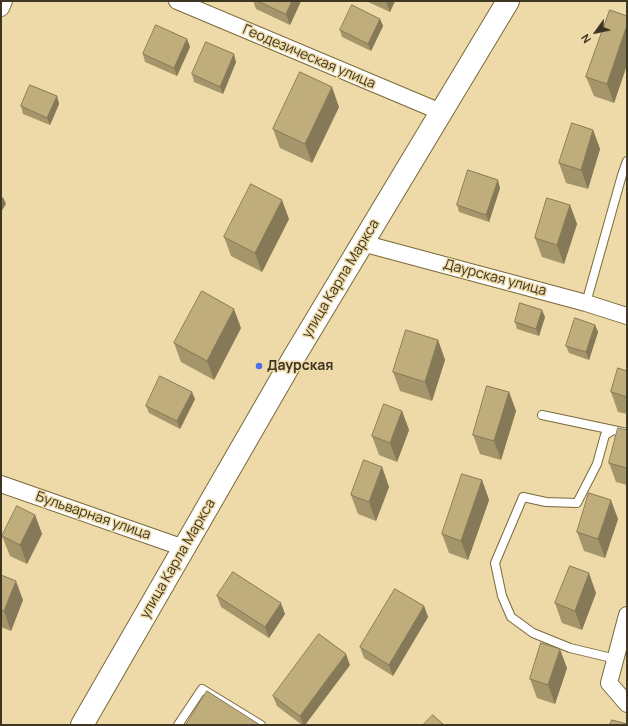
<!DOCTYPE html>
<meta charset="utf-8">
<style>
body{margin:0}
#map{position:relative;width:628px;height:726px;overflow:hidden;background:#eddaa8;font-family:Manrope,sans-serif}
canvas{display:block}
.frame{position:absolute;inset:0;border:2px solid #3e3622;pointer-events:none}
.north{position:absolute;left:576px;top:12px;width:40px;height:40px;-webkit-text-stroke:3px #eddaa8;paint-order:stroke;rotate:237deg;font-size:11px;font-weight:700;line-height:16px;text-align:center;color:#3e3622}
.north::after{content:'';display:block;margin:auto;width:14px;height:18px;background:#3e3622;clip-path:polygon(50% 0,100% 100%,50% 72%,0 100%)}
</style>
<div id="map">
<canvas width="628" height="726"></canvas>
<div class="frame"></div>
<div class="north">N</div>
</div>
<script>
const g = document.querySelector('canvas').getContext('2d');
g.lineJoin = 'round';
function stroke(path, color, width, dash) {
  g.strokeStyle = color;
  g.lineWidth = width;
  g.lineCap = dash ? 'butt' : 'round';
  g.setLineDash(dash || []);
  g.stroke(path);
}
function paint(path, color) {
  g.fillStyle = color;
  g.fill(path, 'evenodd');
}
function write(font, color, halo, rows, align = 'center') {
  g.font = font + ' Manrope,sans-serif';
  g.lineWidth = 3;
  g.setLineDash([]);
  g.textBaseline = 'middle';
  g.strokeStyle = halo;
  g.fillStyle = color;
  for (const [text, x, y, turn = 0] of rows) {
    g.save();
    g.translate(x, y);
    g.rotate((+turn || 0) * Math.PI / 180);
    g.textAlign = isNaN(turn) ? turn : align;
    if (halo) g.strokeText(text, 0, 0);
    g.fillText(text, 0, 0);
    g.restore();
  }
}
const service = new Path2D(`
 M586,303L622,175L627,161
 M542,415L613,430
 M616,659L570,648L533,633L511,617L502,596L495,563L523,497L546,502L577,503L597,464L605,435L613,430L627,433
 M178,725L202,689L261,725`);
const minor = new Path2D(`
 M177,1L441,112
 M1,8L4,1
 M362,243L586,303L627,316
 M1,484L184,548
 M627,615L609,683L627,704`);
const trunk = new Path2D(`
 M82,725L294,357L508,1`);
const wall = new Path2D(`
 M253,1H301L290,25L256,9Z
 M366,1H395L390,12Z
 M627,16V65L614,103L594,96L586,77Z
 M380,19L383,26L371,51L342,37L340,30Z
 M187,39L190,47L177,76L145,62L143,54Z
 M236,62L223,94L194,82L192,74Z
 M57,96L59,104L50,125L23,114L21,106Z
 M339,107L312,163L280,148L273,129Z
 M593,130L600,149L588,189L566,183L559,163Z
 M500,188L489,222L459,212L457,205Z
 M570,205L577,224L564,264L542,257L535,238Z
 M289,219L262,272L231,256L224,237Z
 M545,317L539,336L517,329L515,322Z
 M595,325L598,332L589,360L569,353L566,346Z
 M241,328L214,380L181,362L174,343Z
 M438,340L445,360L432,401L400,391L393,372Z
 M627,371V414L618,412L611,392Z
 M509,392L516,411L501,460L480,454L473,435Z
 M195,399L180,429L149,413L146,406Z
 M402,411L409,430L397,462L379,455L372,436Z
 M627,430V485L616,482L609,463Z
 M382,467L389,487L376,521L358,514L351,495Z
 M482,480L489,500L468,560L449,553L442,534Z
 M35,515L42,534L27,564L10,556L2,536Z
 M618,519L605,558L584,551L577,532Z
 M1,575L23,600L11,631L1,627Z
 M596,593L582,630L562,623L555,603Z
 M217,596L285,614L269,638L221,607Z
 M424,606L428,617L393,676L364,658L360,647Z
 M350,665L305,725H302L277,706L273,696Z
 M567,668L555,704L537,698L530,679Z`);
const shadedWall = new Path2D(`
 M292,1H301L290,25L286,14Z
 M387,1H395L390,12L386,1Z
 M380,19L383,26L371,51L368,44Z
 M627,25V65L614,103L607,84Z
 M187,39L190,47L177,76L174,68Z
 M234,54L236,62L223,94L220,87Z
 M332,87L339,107L312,163L305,144Z
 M57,96L59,104L50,125L47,118Z
 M593,130L600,149L588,189L581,170Z
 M498,180L500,188L489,222L486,215Z
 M3,197L6,204L1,212V200Z
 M282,200L289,219L262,272L255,253Z
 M570,205L577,224L564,264L557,245Z
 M234,309L241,328L214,380L207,361Z
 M542,310L545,317L539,336L536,329Z
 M595,325L598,332L589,360L586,352Z
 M438,340L445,360L432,401L425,382Z
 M192,392L195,399L180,429L177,421Z
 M509,392L516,411L501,460L494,441Z
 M402,411L409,430L397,462L390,443Z
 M382,467L389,487L376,521L369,502Z
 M482,480L489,500L468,560L461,541Z
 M611,500L618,519L605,558L598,539Z
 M35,515L42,534L27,564L20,545Z
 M589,573L596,593L582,630L575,611Z
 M16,581L23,600L11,631L4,611Z
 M281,603L285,614L269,638L265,627Z
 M424,606L428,617L393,676L389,665Z
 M560,649L567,668L555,704L548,685Z
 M346,654L350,665L305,725H303L300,716Z`);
const building = new Path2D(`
 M258,1H292L286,14Z
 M352,5L380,19L368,44L340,30Z
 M610,10L627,16V25L607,84L586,77Z
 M156,25L187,39L174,68L143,54Z
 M206,42L234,54L220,87L192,74Z
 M300,72L332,87L305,144L273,129Z
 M30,85L57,96L47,118L21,106Z
 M572,123L593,130L581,170L559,163Z
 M468,170L498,180L486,215L457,205Z
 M251,184L282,200L255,253L224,237Z
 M547,198L570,205L557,245L535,238Z
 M202,291L234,309L207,361L174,343Z
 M520,303L542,310L536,329L515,322Z
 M575,318L595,325L586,352L566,346Z
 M406,330L438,340L425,382L393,372Z
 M618,368L627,371V397L611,392Z
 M160,376L192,392L177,421L146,406Z
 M487,386L509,392L494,441L473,435Z
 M384,404L402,411L390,443L372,436Z
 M618,428L627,430V468L609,463Z
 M364,460L382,467L369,502L351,495Z
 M462,474L482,480L461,541L442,534Z
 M589,493L611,500L598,539L577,532Z
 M17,506L35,515L20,545L2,536Z
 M570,566L589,573L575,611L555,603Z
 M233,572L281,603L265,627L217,596Z
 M1,575L16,581L4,611L1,610Z
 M395,589L424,606L389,665L360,647Z
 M319,634L346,654L300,716L273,696Z
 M541,643L560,649L548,685L530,679Z
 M207,691L260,725H186Z
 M433,715L444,725H423Z
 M612,720L627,724V725H610Z`);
const markers = [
 [259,366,4,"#526de2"]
];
const streetNames = [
 ["Геодезическая улица",309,57,23],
 ["Даурская улица",495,278,15],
 ["улица Карла Маркса",341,279,-59],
 ["Бульварная улица",93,516,19],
 ["улица Карла Маркса",178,559,-60]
];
const poiNames = [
 ["Даурская",267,366]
];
stroke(service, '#7a693a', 10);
stroke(minor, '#7a693a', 18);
stroke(trunk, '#7a693a', 24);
stroke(service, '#fff', 8);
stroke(minor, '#fff', 16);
stroke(trunk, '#fff', 22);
paint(wall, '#a4956b');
paint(shadedWall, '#867957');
paint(building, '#bfad7c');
stroke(building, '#867957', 1);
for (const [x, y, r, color] of markers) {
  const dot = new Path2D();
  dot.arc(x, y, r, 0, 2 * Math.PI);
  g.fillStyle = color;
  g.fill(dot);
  stroke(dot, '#eddaa8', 1.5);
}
write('14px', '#3e3622', '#eddaa8', streetNames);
write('bold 14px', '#3e3622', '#eddaa8', poiNames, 'left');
</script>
